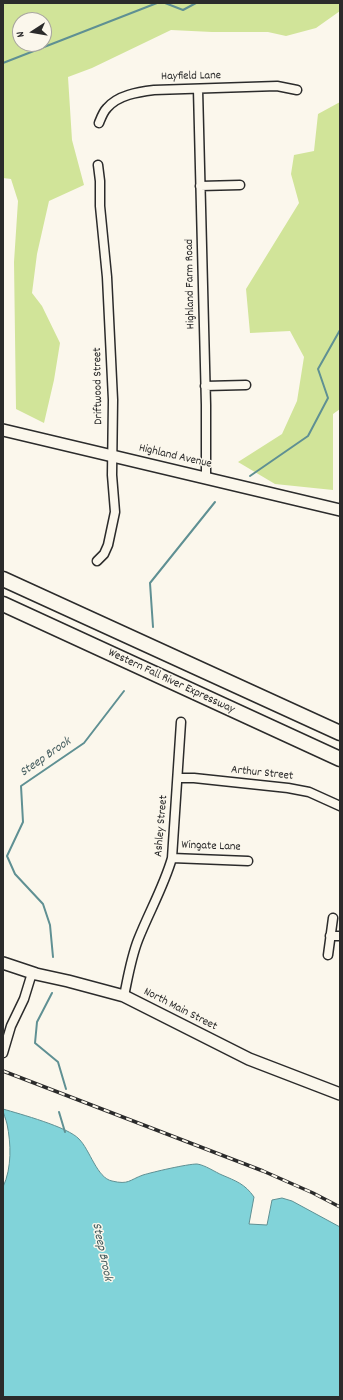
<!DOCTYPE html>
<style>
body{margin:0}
#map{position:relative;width:343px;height:1400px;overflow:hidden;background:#fbf7ec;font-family:Dekko,sans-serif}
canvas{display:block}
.frame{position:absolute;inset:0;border:4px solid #2b2b2b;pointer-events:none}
.north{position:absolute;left:12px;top:12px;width:40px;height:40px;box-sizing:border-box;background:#fbf7ec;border:1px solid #a8a59f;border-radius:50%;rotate:258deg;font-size:11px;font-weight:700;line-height:16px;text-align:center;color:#2b2b2b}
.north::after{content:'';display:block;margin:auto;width:14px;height:18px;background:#2b2b2b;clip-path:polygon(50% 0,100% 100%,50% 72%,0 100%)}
</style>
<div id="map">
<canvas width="343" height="1400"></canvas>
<div class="frame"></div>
<div class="north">N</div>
</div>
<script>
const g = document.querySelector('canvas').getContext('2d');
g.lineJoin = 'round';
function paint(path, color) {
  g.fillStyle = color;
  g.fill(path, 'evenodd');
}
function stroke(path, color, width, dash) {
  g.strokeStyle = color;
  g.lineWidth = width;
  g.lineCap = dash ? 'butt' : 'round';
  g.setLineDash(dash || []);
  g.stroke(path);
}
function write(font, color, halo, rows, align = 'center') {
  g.font = font + ' Dekko,sans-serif';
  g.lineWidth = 3;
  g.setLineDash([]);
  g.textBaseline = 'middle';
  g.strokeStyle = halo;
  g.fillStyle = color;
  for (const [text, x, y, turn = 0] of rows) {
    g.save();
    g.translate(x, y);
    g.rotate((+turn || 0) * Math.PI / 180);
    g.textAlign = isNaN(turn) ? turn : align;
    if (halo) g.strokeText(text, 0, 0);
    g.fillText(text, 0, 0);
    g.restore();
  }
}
const green = new Path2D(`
 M3,3H340V11L316,28L286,36L268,32H212L171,30L92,68L68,77L72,140L84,185L49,201L37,254L32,293L42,306L60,343L54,380L44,423L16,409L14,262L18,201L11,179L3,178ZM20,20H44V44H20Z
 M340,102V409L333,414V490L275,484L238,462L282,434L297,401L304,357L290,331L250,333L246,289L299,203L291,174L294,155L314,151L318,114Z`);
const water = new Path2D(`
 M3,1109C20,1114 68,1127 79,1139C90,1150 97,1178 112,1181C129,1185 129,1180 143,1175C153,1172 187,1164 197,1164C205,1165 215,1172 222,1175C236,1181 245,1184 254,1197L249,1224L267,1225L272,1200L282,1198L292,1201L340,1227V1397H3V1187C12,1168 11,1143 7,1124C6,1119 3,1114 3,1109Z`);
const stream = new Path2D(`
 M165,3L183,10L196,3
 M3,63L157,3
 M250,476L308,436L328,398L318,369L340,330
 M153,627L150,583L215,502
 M53,957L50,925L43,904L15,874L7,856L23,822L21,786L84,743L124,691
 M52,993L37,1022L35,1043L58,1062L66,1089
 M59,1112L65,1132`);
const minor = new Path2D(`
 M198,89L206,405V478
 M99,123C101,118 103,112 107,108C118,95 138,92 154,90L277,86L297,90
 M200,186L240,185
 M205,386L246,385
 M97,561L104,554L108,545L115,512L112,475L113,400L107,277L100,206V181L98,165
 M178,778H194L288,788L309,792L340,806
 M172,858L248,861
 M330,936H340
 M328,955L333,918
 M124,996C128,977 131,958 138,940C149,912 164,886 172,858L181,722
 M3,1053L11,1026L24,999L32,973`);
const secondary = new Path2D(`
 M3,430L340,510
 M3,963L36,974L68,981L124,996L249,1059L340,1094`);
const motorway = new Path2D(`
 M3,579L340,733
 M3,604L340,759`);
const rail = new Path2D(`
 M3,1071L263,1171L313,1193L340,1207`);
const streetNames = [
 ["Hayfield Lane",191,77,-1],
 ["Highland Farm Road",191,284,-91],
 ["Driftwood Street",99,386,-91],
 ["Highland Avenue",175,457,13],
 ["Western Fall River Expressway",171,682,25],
 ["Arthur Street",262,774,6],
 ["Ashley Street",162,826,-85],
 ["Wingate Lane",211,847,2],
 ["North Main Street",180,1010,27]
];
const waterNames = [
 ["Steep Brook",46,758,-35],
 ["Steep Brook",101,1252,78]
];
paint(green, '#d1e499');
paint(water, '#81d3d9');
stroke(water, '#5f9093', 1);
stroke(stream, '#5f9093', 2);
stroke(minor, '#2b2b2b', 11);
stroke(secondary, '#2b2b2b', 14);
stroke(motorway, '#2b2b2b', 17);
stroke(minor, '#fbf7ec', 8);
stroke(secondary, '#fbf7ec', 11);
stroke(motorway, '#fbf7ec', 14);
stroke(rail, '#2b2b2b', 3.5);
stroke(rail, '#fbf7ec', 2, [6]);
write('12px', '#2b2b2b', '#fbf7ec', streetNames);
write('italic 13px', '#455d5f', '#fbf7ec', waterNames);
</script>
